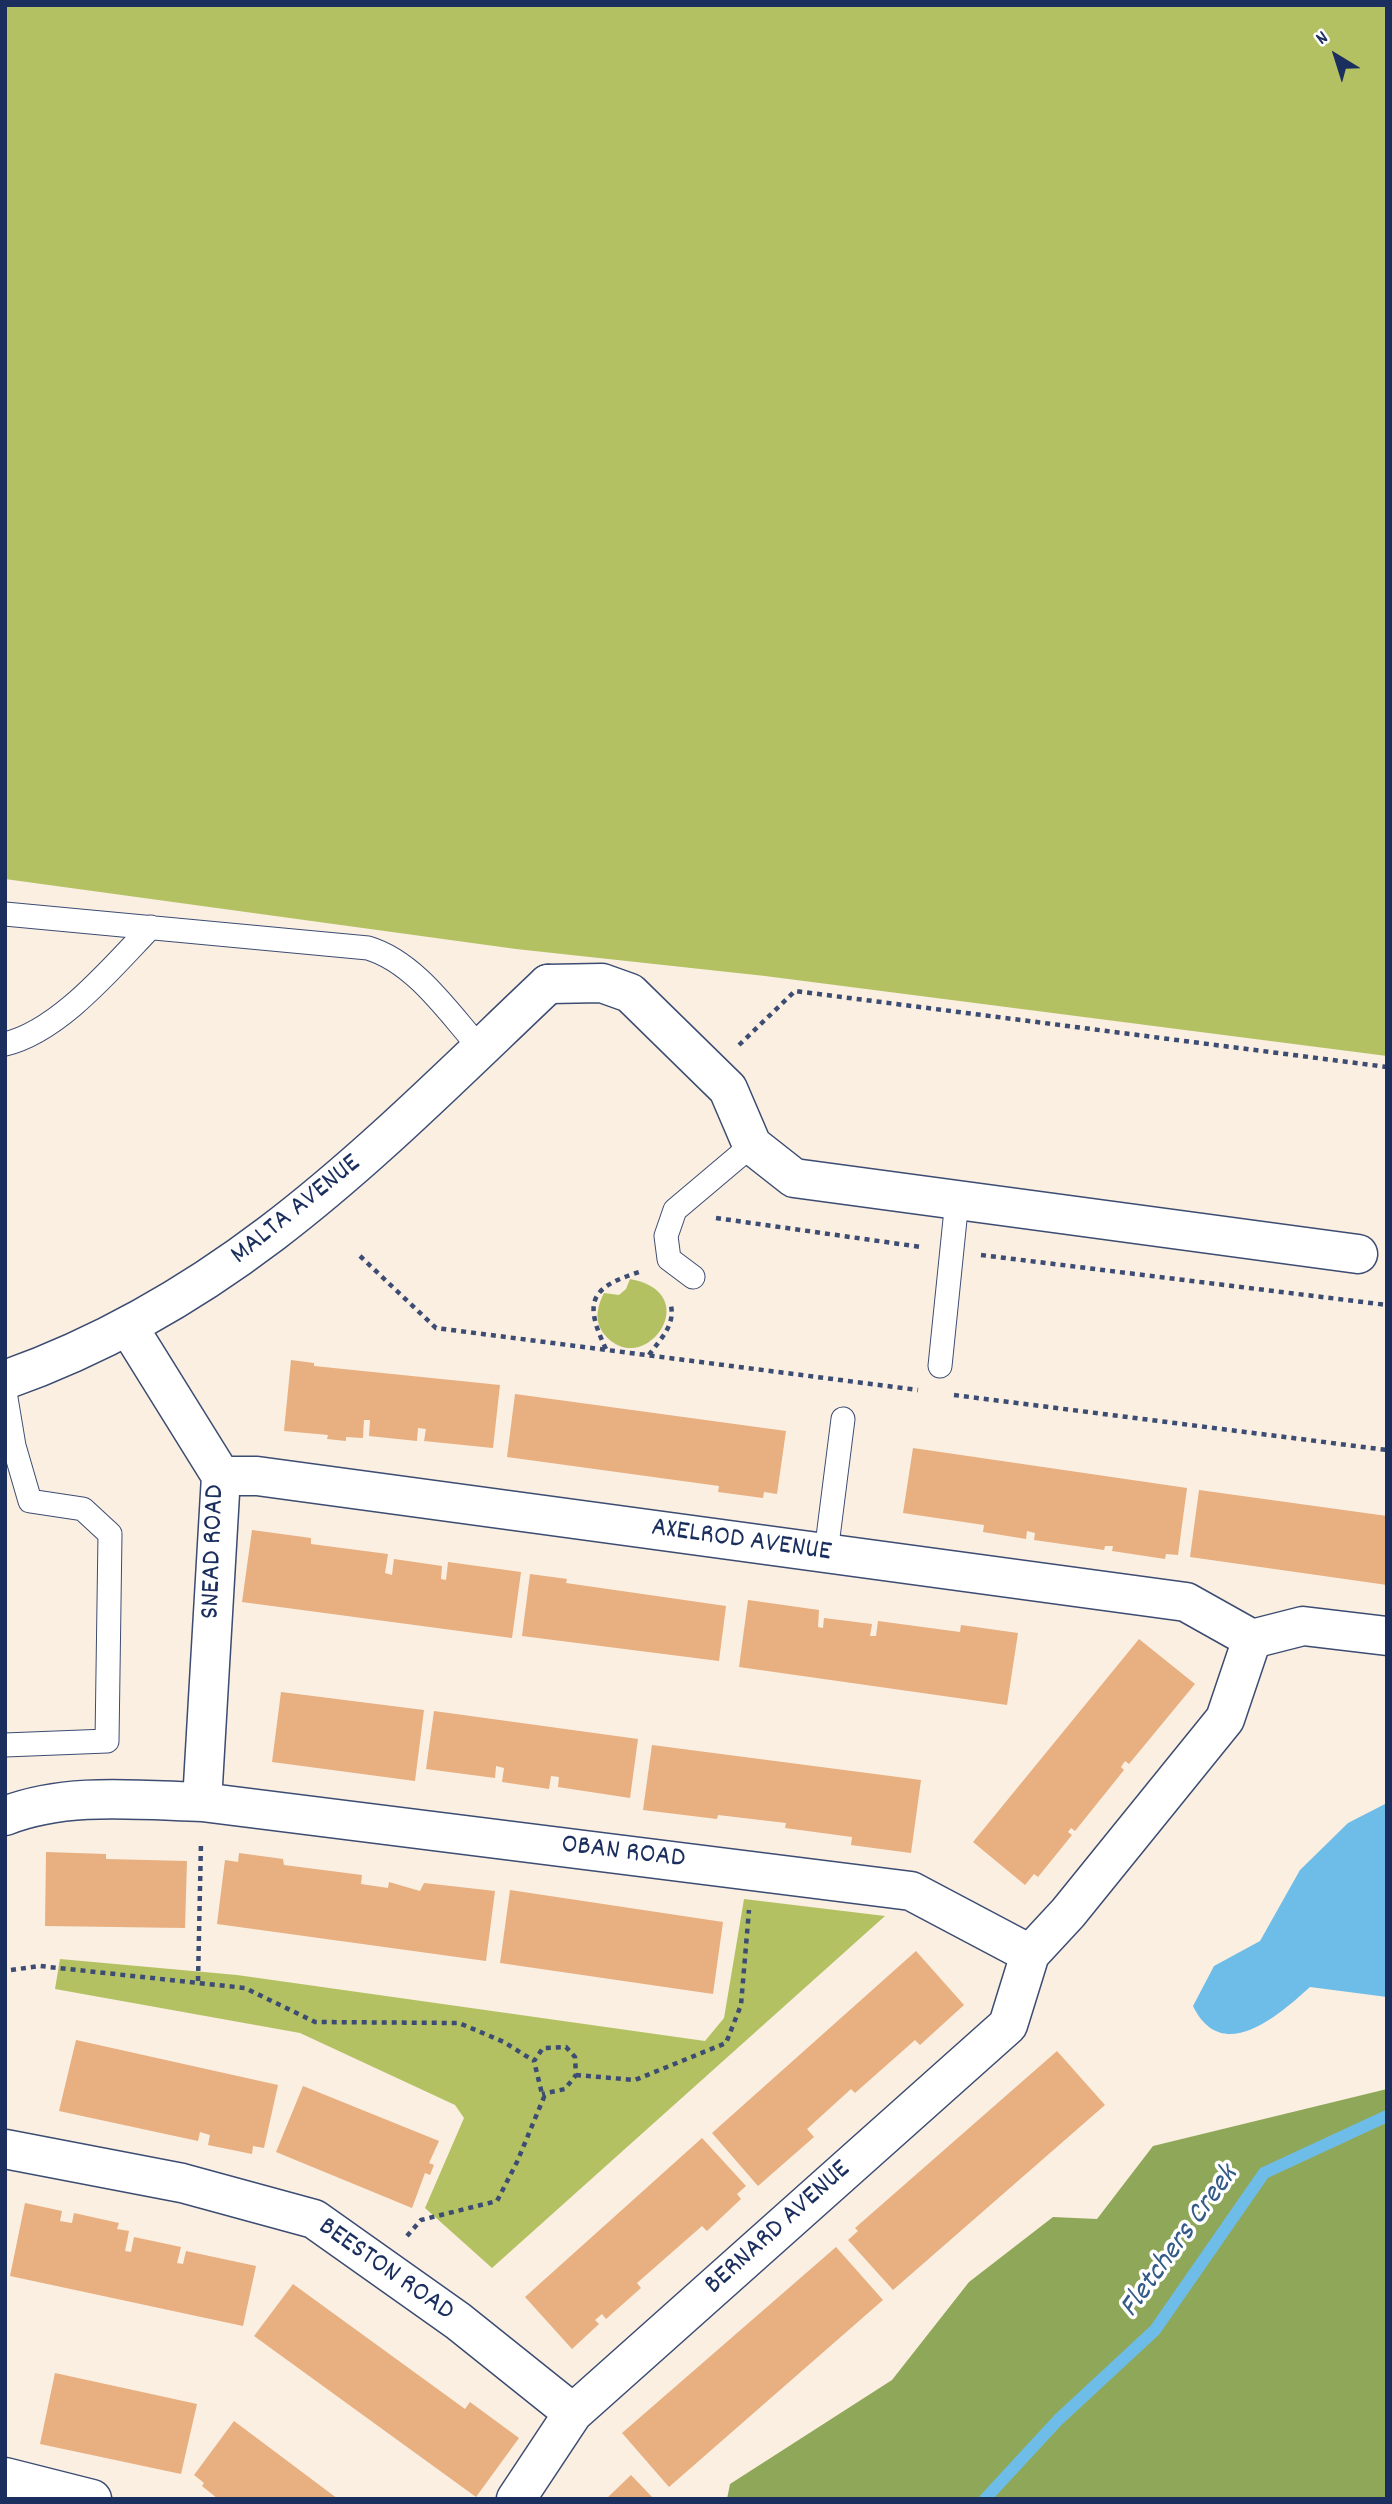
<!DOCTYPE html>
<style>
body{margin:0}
#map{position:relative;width:1392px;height:2504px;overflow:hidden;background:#faefe1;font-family:Dekko,sans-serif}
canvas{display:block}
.frame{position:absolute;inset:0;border:7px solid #1b2f5e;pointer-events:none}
.north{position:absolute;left:1301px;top:21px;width:70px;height:70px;-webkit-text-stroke:5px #fff;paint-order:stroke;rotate:322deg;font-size:19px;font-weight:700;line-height:28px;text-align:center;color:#1b2f5e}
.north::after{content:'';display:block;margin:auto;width:24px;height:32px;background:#1b2f5e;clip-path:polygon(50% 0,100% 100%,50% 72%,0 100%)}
</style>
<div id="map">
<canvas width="1392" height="2504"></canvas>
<div class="frame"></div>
<div class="north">N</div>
</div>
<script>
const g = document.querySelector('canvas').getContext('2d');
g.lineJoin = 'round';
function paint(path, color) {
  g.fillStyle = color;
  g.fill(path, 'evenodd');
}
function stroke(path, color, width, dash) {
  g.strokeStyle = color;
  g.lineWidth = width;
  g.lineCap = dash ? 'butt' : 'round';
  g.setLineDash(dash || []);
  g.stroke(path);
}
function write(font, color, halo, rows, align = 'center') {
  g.font = font + ' Dekko,sans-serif';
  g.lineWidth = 7;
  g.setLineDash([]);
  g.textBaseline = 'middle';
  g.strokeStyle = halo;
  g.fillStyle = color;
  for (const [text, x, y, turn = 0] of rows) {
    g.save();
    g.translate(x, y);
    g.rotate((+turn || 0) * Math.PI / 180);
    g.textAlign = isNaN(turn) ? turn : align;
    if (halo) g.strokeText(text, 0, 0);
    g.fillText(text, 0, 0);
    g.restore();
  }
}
const green = new Path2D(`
 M5,5H1387V1056L765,976L516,949L5,879Z
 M630,1279C708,1293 643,1382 604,1334C594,1321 597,1307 604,1293L619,1295L626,1289Z
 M744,1899L885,1916L492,2268L425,2208L464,2118L455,2105L300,2033L55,1989L60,1959L237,1975L705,2041L724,2018Z`);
const forest = new Path2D(`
 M1387,2089V2499H727L730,2484L892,2380L969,2282L1053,2217L1097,2219L1153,2146Z`);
const water = new Path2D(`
 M1387,1803V1997L1310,1987C1279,2015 1222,2066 1193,2006L1214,1966L1260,1941L1300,1870L1348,1823Z`);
const stream = new Path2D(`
 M985,2499L1058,2420L1155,2330L1264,2173L1387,2116`);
const building = new Path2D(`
 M291,1360L314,1363V1366L500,1385L493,1448L424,1441L426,1429L418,1428L417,1441L369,1436L370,1420H364L363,1438L346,1437V1441L327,1439L328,1435L284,1431Z
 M515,1394L786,1431L777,1494L764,1492L763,1498L718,1492L719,1486L507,1457Z
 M913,1448L1187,1488L1178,1555L1166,1554L1165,1559L1112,1551L1113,1546H1105L1104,1550L1034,1540L1035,1533L1027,1531L1026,1539L983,1532L984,1525L903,1513Z
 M1199,1490L1387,1516V1585L1190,1557Z
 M252,1530L311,1538V1544L388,1554L385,1573L392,1575L394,1559L442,1566L441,1579L446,1580L448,1562L521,1572L512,1638L242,1602Z
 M530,1574L567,1579L566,1583L726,1606L719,1661L522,1636Z
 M748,1600L819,1610L818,1627L823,1628L824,1618L872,1624L870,1636H876L878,1621L960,1632L961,1625L1018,1633L1007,1705L739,1667Z
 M1139,1639L1195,1684L1129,1764L1125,1761L1121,1767L1124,1770L1075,1831L1071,1828L1068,1832L1072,1835L1038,1877L1034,1874L1025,1885L973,1842Z
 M281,1692L424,1710L415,1781L272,1762Z
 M434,1711L638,1739L630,1798L558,1787L559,1777L551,1776L549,1789L502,1782L504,1768L496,1766L495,1778L426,1769Z
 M652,1745L921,1780L911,1853L851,1845L852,1837L785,1828L786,1823L718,1815L717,1819L643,1810Z
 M46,1852L106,1854V1859L187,1861L185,1928L45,1926Z
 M239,1853L283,1859L284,1865L362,1875L361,1884L388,1888L389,1882L420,1891L424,1883L495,1891L486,1961L217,1924L225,1860L238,1862Z
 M510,1890L723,1922L713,1994L500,1963Z
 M916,1951L964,2005L920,2045L915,2040L855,2093L851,2089L807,2129L814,2137L758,2186L712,2133Z
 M76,2040L278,2085L264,2148L253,2146L252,2154L208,2145L210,2135L200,2132L198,2141L59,2111Z
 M1057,2051L1105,2105L893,2290L848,2240L858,2231L855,2228Z
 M303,2086L439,2141L429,2163L434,2165L430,2175L425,2173L412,2208L276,2152Z
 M702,2138L746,2186L737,2194L741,2199L707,2231L702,2226L637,2283L641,2288L606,2319L602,2314L595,2320L599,2324L572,2349L525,2297Z
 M25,2203L62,2211L60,2221L72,2223L74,2213L119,2223L117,2229L129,2231L125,2251L131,2252L134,2237L181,2247L177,2263L183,2264L186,2251L256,2266L243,2326L10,2276Z
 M836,2247L883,2300L669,2487L622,2433Z
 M293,2284L465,2409L470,2402L519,2438L476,2497L254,2336Z
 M55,2373L197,2404L181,2474L40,2444Z
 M234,2421L338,2499H218L202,2486L204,2483L194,2475Z
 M631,2475L654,2499H606Z`);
const path = new Path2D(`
 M739,1045L795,991L1387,1067
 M716,1218L921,1247
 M981,1255L1387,1305
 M360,1256L436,1328L918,1390
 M606,1349C582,1299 592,1287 642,1271
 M649,1355C661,1338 677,1324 670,1302
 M954,1395L1387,1450
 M11,1970L40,1966L245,1988L315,2022L459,2023L504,2042L534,2061
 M198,1981L201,1842
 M576,2075L635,2080L726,2043L741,2005L749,1910
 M407,2236L421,2220L497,2201L517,2162L544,2097L542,2094L534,2061L543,2048L566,2047L575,2057L576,2075L565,2089L542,2094`);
const service = new Path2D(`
 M5,914L368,948C415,962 449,1013 480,1048
 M5,1044C60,1031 113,966 151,927
 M693,1277L669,1259L666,1236L675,1210L752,1145
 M940,1366L957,1200
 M5,1392L14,1446L30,1501L83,1509L110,1534L107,1741L5,1745
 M826,1553L843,1419`);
const minor = new Path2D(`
 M548,984L602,983L630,993L728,1089L752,1145L794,1178L1358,1254
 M129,1328L221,1476L202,1802
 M221,1476H257L1186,1602L1252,1639L1225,1719L1068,1913L1030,1954L1008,2025L573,2413L516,2499
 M1252,1639L1303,1626L1387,1636
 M5,1816C66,1792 137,1800 202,1802L911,1891L1030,1954
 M5,2149L182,2183L314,2219L458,2321L573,2413
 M5,2477L92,2499`);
const tertiary = new Path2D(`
 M5,1380C234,1299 377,1146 548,984`);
const streetNames = [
 ["MALTA AVENUE",297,1211,-39],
 ["AXELROD AVENUE",741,1542,8],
 ["SNEAD ROAD",215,1552,-88],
 ["OBAN ROAD",623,1854,7],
 ["BERNARD AVENUE",779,2229,-42],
 ["BEESTON ROAD",385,2271,35]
];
const waterNames = [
 ["Fletchers Creek",1181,2243,-54]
];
paint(green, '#b4c163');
paint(forest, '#8fa759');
paint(water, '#6ebde9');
stroke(stream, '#6ebde9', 12);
paint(building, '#e8af81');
stroke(service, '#3c4c72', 25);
stroke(minor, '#3c4c72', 41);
stroke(tertiary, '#3c4c72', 41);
stroke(path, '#3c4c72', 4.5, [5, 5]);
stroke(service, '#fff', 23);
stroke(minor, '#fff', 38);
stroke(tertiary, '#fff', 38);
write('28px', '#1b2f5e', '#fff', streetNames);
write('italic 30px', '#345a88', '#fff', waterNames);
</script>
